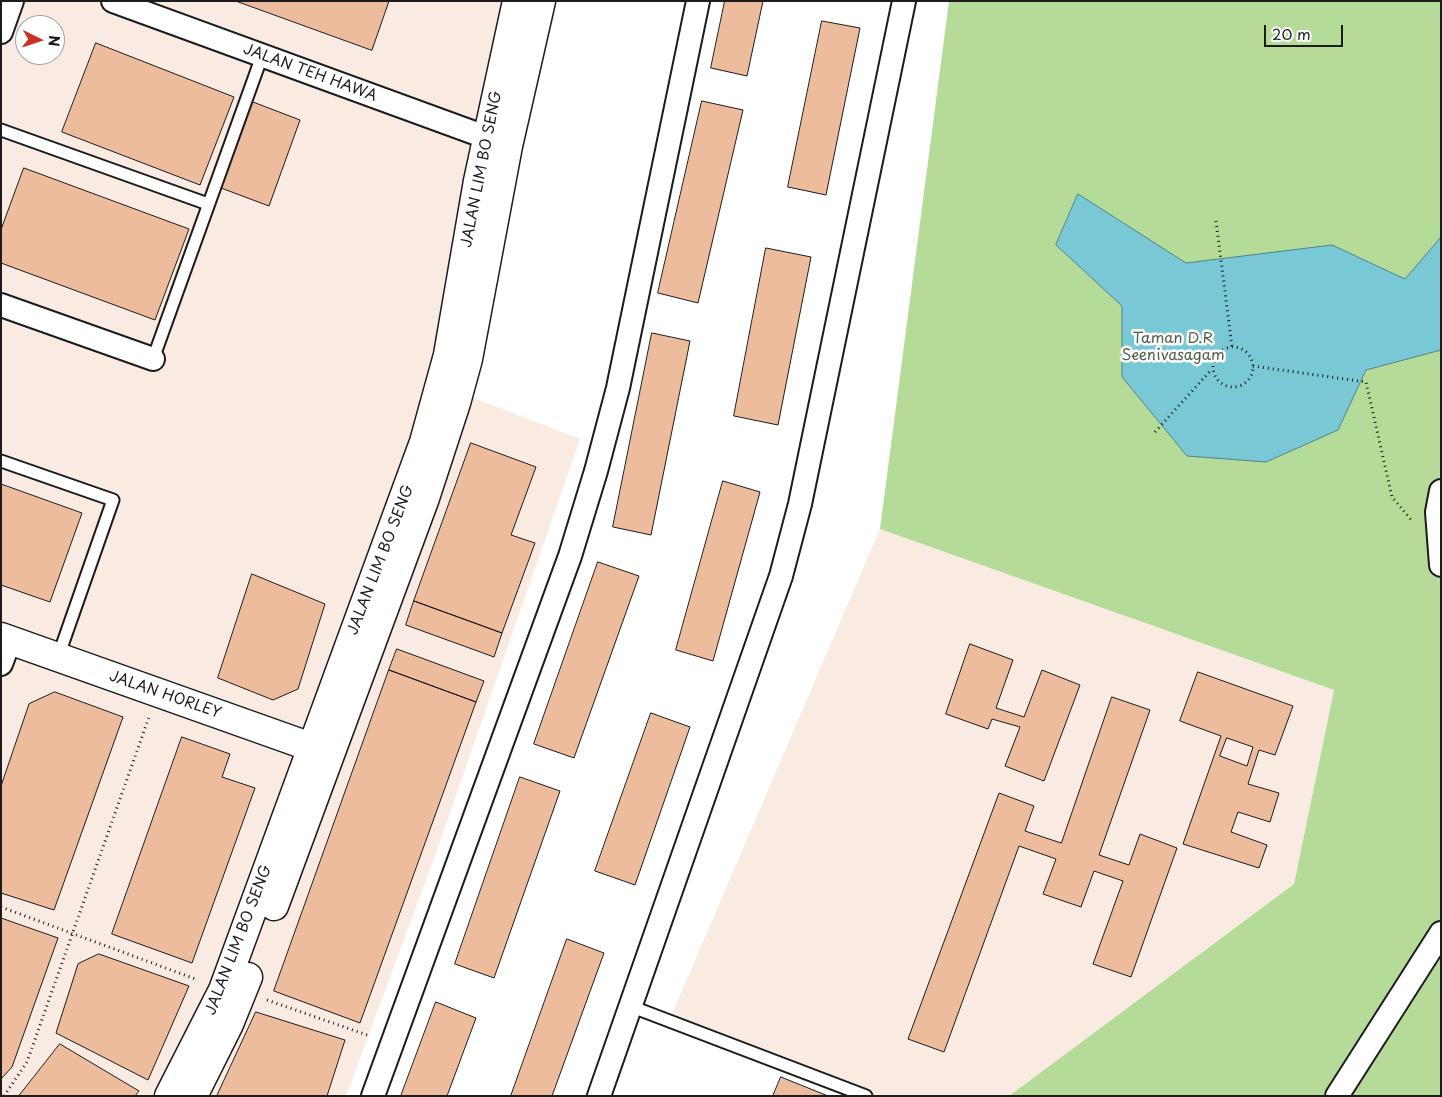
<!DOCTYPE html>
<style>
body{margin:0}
#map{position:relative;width:1442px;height:1097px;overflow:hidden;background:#fff;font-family:"Playpen Sans",sans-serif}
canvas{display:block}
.frame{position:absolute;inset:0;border:2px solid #1c1c1c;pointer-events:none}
.north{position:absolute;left:15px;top:15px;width:50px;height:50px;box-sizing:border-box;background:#fff;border:1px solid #a4a4a4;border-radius:50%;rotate:94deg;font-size:14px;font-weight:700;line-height:20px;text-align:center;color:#1c1c1c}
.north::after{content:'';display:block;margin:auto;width:18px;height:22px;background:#c8321e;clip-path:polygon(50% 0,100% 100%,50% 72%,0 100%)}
.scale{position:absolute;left:1264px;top:25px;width:79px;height:22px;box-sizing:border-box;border:2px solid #1c1c1c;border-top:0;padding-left:6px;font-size:15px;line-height:18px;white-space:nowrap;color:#1c1c1c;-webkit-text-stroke:4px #fff;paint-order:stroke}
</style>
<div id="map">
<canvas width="1442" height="1097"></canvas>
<div class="frame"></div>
<div class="north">N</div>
<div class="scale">20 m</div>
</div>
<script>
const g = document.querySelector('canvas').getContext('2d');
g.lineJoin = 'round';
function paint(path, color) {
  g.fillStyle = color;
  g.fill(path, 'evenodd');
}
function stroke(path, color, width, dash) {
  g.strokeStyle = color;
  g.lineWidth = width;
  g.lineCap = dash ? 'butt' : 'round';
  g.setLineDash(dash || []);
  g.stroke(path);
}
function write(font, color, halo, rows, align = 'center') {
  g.font = font + ' "Playpen Sans",sans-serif';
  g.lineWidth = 5;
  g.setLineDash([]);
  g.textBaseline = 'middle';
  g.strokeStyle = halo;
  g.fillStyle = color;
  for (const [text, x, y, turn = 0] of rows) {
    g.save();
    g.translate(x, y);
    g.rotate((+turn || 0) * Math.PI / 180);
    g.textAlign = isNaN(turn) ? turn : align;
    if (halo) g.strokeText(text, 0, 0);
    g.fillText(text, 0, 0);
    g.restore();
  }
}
const built = new Path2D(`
 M1,1H551L471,397L580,439L436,853L346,1096H1ZM25,25H55V55H25Z
 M880,529L1334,690L1294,884L1009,1096H855L672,1014Z`);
const green = new Path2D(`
 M949,1H1441V1096H1009L1294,884L1334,690L880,529Z`);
const water = new Path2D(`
 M1078,194L1186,263L1332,245L1405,279L1441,237V350L1366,370L1338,430L1266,462L1187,456L1122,377V306L1056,245Z`);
const building = new Path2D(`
 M236,1H389L372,50Z
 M725,1H763L747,76L711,68Z
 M822,21L860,28L826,195L788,187Z
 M96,43L234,97L200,185L62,132Z
 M702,101L743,110L698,303L658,293Z
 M253,102L300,120L269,206L221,188Z
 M24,168L189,229L155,320L1,263V230Z
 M766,248L811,257L778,425L734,416Z
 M652,333L690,341L651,535L613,527Z
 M471,443L536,467L511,535L535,543L502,633L414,601Z
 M723,481L760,492L713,661L676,650Z
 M1,484L82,513L50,602L1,585Z
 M598,562L639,576L574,758L534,744Z
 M252,574L325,604L298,689L273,700L218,678Z
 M414,601L502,633L494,657L406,625Z
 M970,644L1013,660L996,708L1024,717L1042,670L1080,685L1044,781L1005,766L1020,727L992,719L988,729L946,714Z
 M397,649L484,681L476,702L389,670Z
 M389,670L476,702L360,1023L274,991Z
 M1198,672L1293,706L1275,755L1259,750L1248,784L1279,793L1270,822L1238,812L1231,832L1267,845L1259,868L1183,844L1221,736L1180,721ZM1227,738L1253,747L1247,766L1220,756Z
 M55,692L123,717L54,910L1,893V786L29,704Z
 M1112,697L1150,710L1099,855L1129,865L1140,834L1177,848L1131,977L1093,964L1123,881L1094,871L1081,907L1043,894L1056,859L1019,846L944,1052L908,1039L999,793L1034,806L1025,831L1061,843Z
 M651,713L690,727L635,885L595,871Z
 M182,737L230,754L222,777L255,788L192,963L112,934Z
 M520,777L560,791L494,978L455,964Z
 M1,918L58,938L12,1067L1,1079Z
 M567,939L604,953L552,1096H511Z
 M99,954L189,986L148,1080L56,1033L78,964Z
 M436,1002L476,1018L447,1096H401Z
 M256,1012L345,1040L327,1096H217Z
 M60,1044L139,1091L135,1096H19Z
 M781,1077L828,1096H773Z`);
const path = new Path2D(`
 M1216,221L1232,347
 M1213 367a20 20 0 1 1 40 0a20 20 0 1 1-40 0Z
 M1253,366L1366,382L1392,497L1413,522
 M1155,432L1212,369
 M1,907L198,980
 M267,1000L370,1036
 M4,1096L27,1062L149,717`);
const lane = new Path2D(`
 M1,130L208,204
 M153,359L262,56
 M1,461L113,500L58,657
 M630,1006L866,1096`);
const street = new Path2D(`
 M113,1L502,143
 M1,32L12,1
 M1,305L153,359
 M1441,491L1437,512L1441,565
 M1,664L10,640
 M373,1096L570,556L596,471L618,388L698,1
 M599,1096L781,576L800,504L904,1
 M1337,1096L1441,933`);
const secondary = new Path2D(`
 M1,637L328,753
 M274,906L425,498L456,403L468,359L508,146L541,1
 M169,1096L223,990L424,442L448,355L478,181L517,1
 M193,1096L229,1024L248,977`);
const streetNames = [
 ["JALAN TEH HAWA",310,73,20],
 ["JALAN LIM BO SENG",482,169,-79],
 ["JALAN LIM BO SENG",381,560,-69],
 ["JALAN HORLEY",165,695,19],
 ["JALAN LIM BO SENG",239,940,-69]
];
const parkNames = [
 ["Taman D.R",1173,339],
 ["Seenivasagam",1173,356]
];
paint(built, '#faebe2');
paint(green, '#b4dc98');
paint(water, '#79c8d5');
stroke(water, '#54838b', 1);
paint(building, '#edbc9d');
stroke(building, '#1c1c1c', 1);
stroke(lane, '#1c1c1c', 15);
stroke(street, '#1c1c1c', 26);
stroke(secondary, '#1c1c1c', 31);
stroke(path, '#1c1c1c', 3, [1, 4]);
stroke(lane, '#fff', 11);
stroke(street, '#fff', 22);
stroke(secondary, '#fff', 28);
write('15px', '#1c1c1c', '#fff', streetNames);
write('15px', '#515f47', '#fff', parkNames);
</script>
